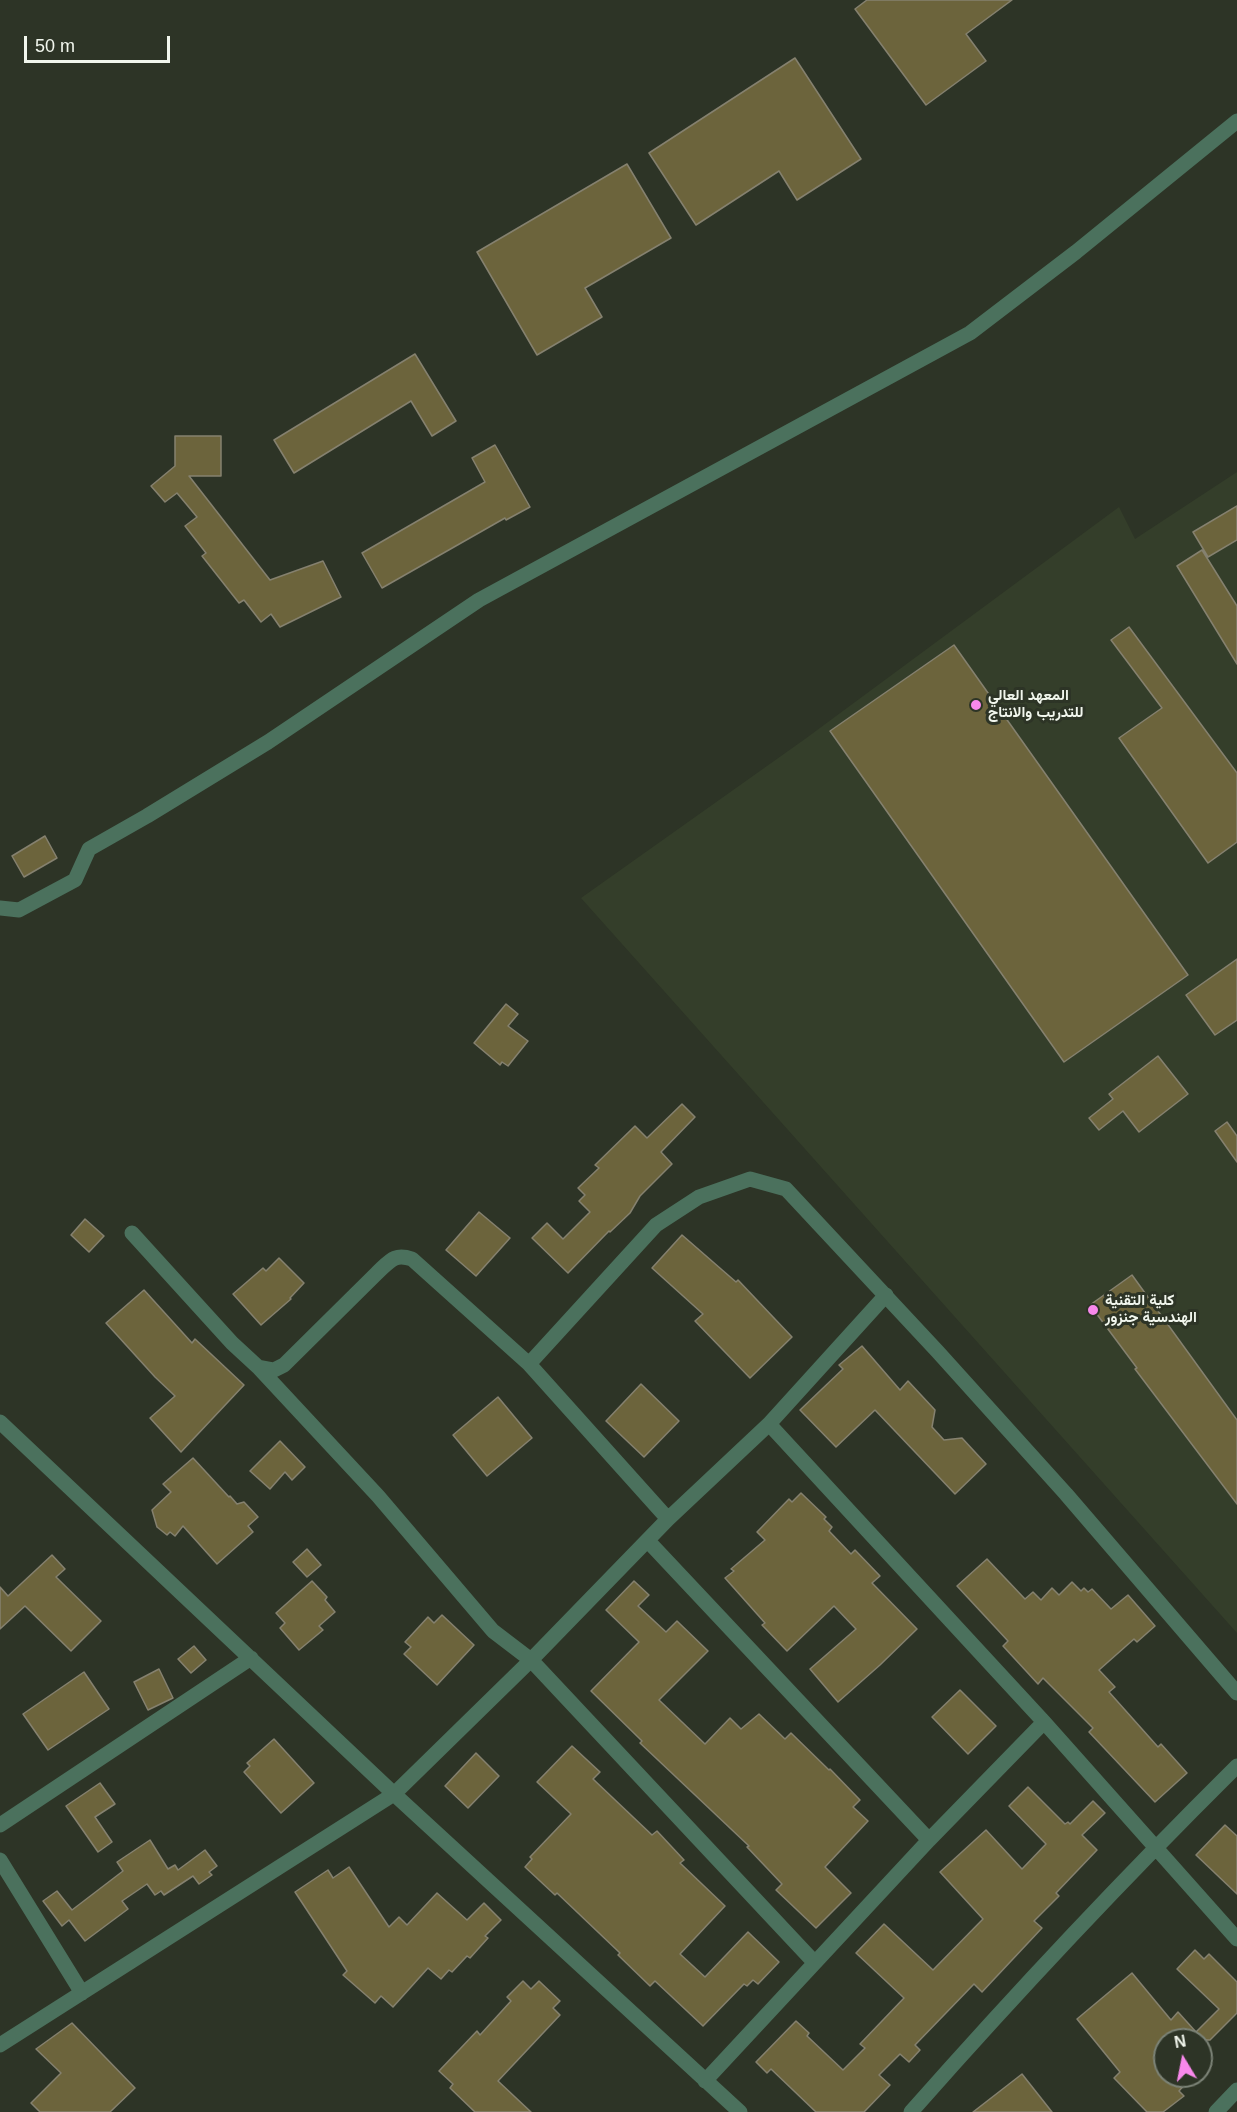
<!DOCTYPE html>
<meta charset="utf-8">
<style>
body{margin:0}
#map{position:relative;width:1237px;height:2112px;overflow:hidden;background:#2d3426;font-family:Helvetica,sans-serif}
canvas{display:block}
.north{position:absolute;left:1153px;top:2028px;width:60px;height:60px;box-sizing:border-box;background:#2d3426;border:2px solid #7b8276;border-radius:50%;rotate:350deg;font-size:16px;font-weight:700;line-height:24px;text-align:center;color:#f1f6ed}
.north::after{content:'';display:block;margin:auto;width:21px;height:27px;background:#f888eb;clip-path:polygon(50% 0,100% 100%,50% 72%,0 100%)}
.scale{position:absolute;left:24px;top:36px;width:146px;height:27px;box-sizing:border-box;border:3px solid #f1f6ed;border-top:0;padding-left:8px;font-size:18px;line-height:21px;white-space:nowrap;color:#f1f6ed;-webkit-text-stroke:4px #2d3426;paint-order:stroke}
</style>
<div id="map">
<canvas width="1237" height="2112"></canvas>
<div class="north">N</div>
<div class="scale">50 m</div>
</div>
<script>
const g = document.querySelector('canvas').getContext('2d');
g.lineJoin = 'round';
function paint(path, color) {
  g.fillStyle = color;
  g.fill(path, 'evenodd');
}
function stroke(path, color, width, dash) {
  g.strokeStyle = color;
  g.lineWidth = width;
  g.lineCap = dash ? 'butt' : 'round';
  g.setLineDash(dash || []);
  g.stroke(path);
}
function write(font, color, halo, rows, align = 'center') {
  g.font = font + ' Helvetica,Vazirmatn,sans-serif';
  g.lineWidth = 6;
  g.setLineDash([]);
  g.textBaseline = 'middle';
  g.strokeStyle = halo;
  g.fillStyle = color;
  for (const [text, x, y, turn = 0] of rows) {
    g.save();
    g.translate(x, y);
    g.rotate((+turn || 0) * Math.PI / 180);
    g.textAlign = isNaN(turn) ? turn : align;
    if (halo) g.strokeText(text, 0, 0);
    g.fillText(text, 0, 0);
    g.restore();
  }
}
const built = new Path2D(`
 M1237,472V1633L581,898L805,739L1119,507L1135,539Z`);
const building = new Path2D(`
 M867,0H1012L966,34L986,61L926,105L855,9Z
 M795,58L861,159L797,200L779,171L696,225L649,153Z
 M627,164L671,238L585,288L602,317L537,355L477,252Z
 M415,354L456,421L432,436L411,401L294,473L274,440Z
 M175,436H221V476H189L270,580L323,561L341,597L280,627L271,614L261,622L244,600L239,603L202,556L206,553L185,526L197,517L177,493L165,502L151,486L175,466Z
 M495,445L530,507L506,520L505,518L382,588L362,553L485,482L472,458Z
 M1237,506V540L1208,557L1193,532Z
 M1202,550L1237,606V664L1177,566Z
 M1129,627L1237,773V842L1208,863L1119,738L1162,708L1111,640Z
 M954,645L1188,975L1064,1062L830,731Z
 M45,836L57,858L24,877L12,856Z
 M1237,959V1020L1215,1035L1186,995Z
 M506,1004L518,1014L508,1026L528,1041L508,1066L502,1062L500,1065L474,1043Z
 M1158,1056L1188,1094L1139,1132L1123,1111L1099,1130L1089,1118L1113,1099L1109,1094Z
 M682,1104L695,1117L661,1152L672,1164L640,1196L630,1213L610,1232L609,1231L568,1273L532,1238L547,1223L563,1239L590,1212L579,1201L585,1195L578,1188L599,1168L595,1165L635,1126L647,1138Z
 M1227,1122L1237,1136V1162L1215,1131Z
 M479,1212L510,1238L476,1276L446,1250Z
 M85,1219L104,1236L89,1252L71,1235Z
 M682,1235L736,1282L738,1280L792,1337L750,1378L695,1321L703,1314L652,1268Z
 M279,1258L304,1283L290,1298L291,1299L261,1325L233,1294L263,1268L266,1271Z
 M1132,1275L1237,1420V1504L1135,1369L1137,1368L1090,1305Z
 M144,1290L192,1343L195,1339L244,1385L181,1452L150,1418L175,1396L155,1377L106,1323Z
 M862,1346L900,1390L908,1381L935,1410L932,1427L944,1440L962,1438L986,1464L955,1494L875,1410L836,1447L800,1410L843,1369L839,1365Z
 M641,1384L679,1421L644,1457L606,1421Z
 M498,1397L532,1438L487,1476L453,1435Z
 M280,1441L305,1467L292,1480L285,1472L270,1489L250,1471Z
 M193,1458L229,1497L230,1496L237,1504L244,1502L258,1517L248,1526L253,1532L217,1564L183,1526L175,1536L170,1532L167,1535L157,1527L152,1510L171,1492L163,1484Z
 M801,1493L826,1517L824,1519L832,1527L829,1531L851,1554L855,1550L880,1576L872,1583L917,1629L880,1665L838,1702L810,1669L856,1629L834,1606L787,1651L762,1625L765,1623L725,1578L734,1571L731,1569L765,1540L757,1532L789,1499L792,1502Z
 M307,1549L321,1565L307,1577L293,1562Z
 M52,1555L65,1569L56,1577L101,1621L71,1651L25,1606L0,1629V1587L8,1596Z
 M987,1559L1025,1599L1033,1592L1041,1600L1052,1588L1059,1595L1072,1582L1081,1591L1084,1588L1088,1592L1092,1589L1111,1609L1128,1595L1155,1626L1137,1642L1134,1639L1099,1670L1115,1687L1109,1692L1158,1747L1161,1744L1187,1773L1155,1802L1089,1732L1093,1728L1043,1678L1038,1684L1003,1646L1008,1641L957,1586Z
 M312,1581L327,1597L325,1600L335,1612L319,1626L323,1630L299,1650L280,1628L285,1623L276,1613Z
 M634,1581L649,1595L638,1606L666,1632L677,1621L708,1651L659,1700L705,1744L730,1718L741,1729L759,1714L785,1739L791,1733L829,1770L830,1769L860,1800L853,1807L868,1821L825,1867L851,1893L816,1928L776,1890L782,1884L747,1847L749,1846L640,1743L642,1741L591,1691L639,1642L606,1610Z
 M442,1615L474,1645L437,1685L404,1654L411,1647L405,1642L428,1617L434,1623Z
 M194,1646L206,1660L191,1673L178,1659Z
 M159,1669L173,1698L148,1710L134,1682Z
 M84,1672L109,1709L48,1750L23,1714Z
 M960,1690L996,1726L968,1754L932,1717Z
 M274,1739L314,1783L281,1813L244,1772L250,1766L247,1763Z
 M572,1746L600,1772L593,1779L652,1835L657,1831L684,1860L680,1863L725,1906L680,1954L705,1977L748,1932L779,1962L758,1984L753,1980L747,1986L744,1984L703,2026L655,1981L650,1986L618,1955L620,1953L557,1893L555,1895L525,1867L532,1859L530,1857L571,1814L537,1782Z
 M476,1753L499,1776L468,1808L445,1786Z
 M100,1783L115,1804L95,1817L112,1842L98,1852L66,1806Z
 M1028,1787L1065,1824L1068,1822L1070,1824L1093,1801L1105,1813L1082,1835L1097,1850L1056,1893L1059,1896L1034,1921L1042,1928L982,1992L974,1984L915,2045L920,2050L909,2062L900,2054L879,2075L890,2085L864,2112H816L771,2069L767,2073L756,2062L796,2021L809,2033L807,2036L843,2070L865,2048L860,2044L904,1998L856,1953L884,1924L933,1970L983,1919L940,1872L986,1830L1022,1869L1046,1844L1009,1806Z
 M1225,1825L1237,1836V1894L1196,1855Z
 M150,1840L168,1869L175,1865L178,1870L205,1850L217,1866L209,1872L212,1875L199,1884L193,1876L164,1895L161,1891L155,1895L147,1884L122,1901L128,1909L85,1941L69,1920L62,1926L43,1901L57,1891L72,1910L123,1871L117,1862Z
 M349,1867L389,1927L399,1917L407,1925L437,1893L467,1920L484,1903L501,1920L485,1936L488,1938L470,1958L467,1956L452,1972L449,1970L441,1979L428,1968L393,2007L381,1996L375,2003L343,1975L347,1971L295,1892L328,1870L333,1878Z
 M1195,1950L1204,1959L1209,1954L1237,1982V2013L1210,2040H1165V2076H1192L1179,2091L1184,2096L1163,2112H1147L1114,2078L1120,2072L1077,2019L1132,1973L1171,2020L1178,2012L1196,2032L1219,2009L1177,1969Z
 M523,1981L531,1989L539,1981L560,2001L553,2008L560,2015L498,2081L531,2112H475L450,2088L453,2084L439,2071L477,2031L480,2035L511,2001L507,1997Z
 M72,2023L135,2088L110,2112H40L31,2103L61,2073L36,2049Z
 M1022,2074L1052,2112H973Z`);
const street = new Path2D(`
 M0,908L19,910L75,880L89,849L147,816L268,742L479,600L970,333L1076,252L1237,121
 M132,1233L232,1343L258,1367L274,1370L284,1365L377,1273C390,1261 394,1253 412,1259L529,1364L656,1225L699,1197L750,1179L786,1189L938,1352L1066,1494L1237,1693
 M529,1364L668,1519
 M258,1367L378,1496L493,1631L531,1660L814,1962
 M0,1422L394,1794L740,2112
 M769,1424L886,1295
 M648,1541L929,1840
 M0,1825L251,1658
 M0,1860L82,1993
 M0,2045L394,1794L531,1660L668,1519L769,1424L1044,1722L1237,1939
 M705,2081L929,1840L1044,1722
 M911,2112C1016,1993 1124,1878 1237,1766
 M1216,2112L1237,2090`);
const markers = [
 [976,705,6,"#f888eb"],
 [1093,1310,6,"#f888eb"]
];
const poiNames = [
 ["المعهد العالي",988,696],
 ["للتدريب والانتاج",988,713],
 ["كلية التقنية",1105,1301],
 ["الهندسية جنزور",1105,1318]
];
paint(built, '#343e2a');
paint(building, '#6c643c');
stroke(building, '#85816f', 1.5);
stroke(street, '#4b715d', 15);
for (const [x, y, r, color] of markers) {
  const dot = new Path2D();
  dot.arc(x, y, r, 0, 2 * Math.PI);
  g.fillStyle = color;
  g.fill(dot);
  stroke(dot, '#2d3426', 2);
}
write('bold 15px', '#f1f6ed', '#2d3426', poiNames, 'left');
</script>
